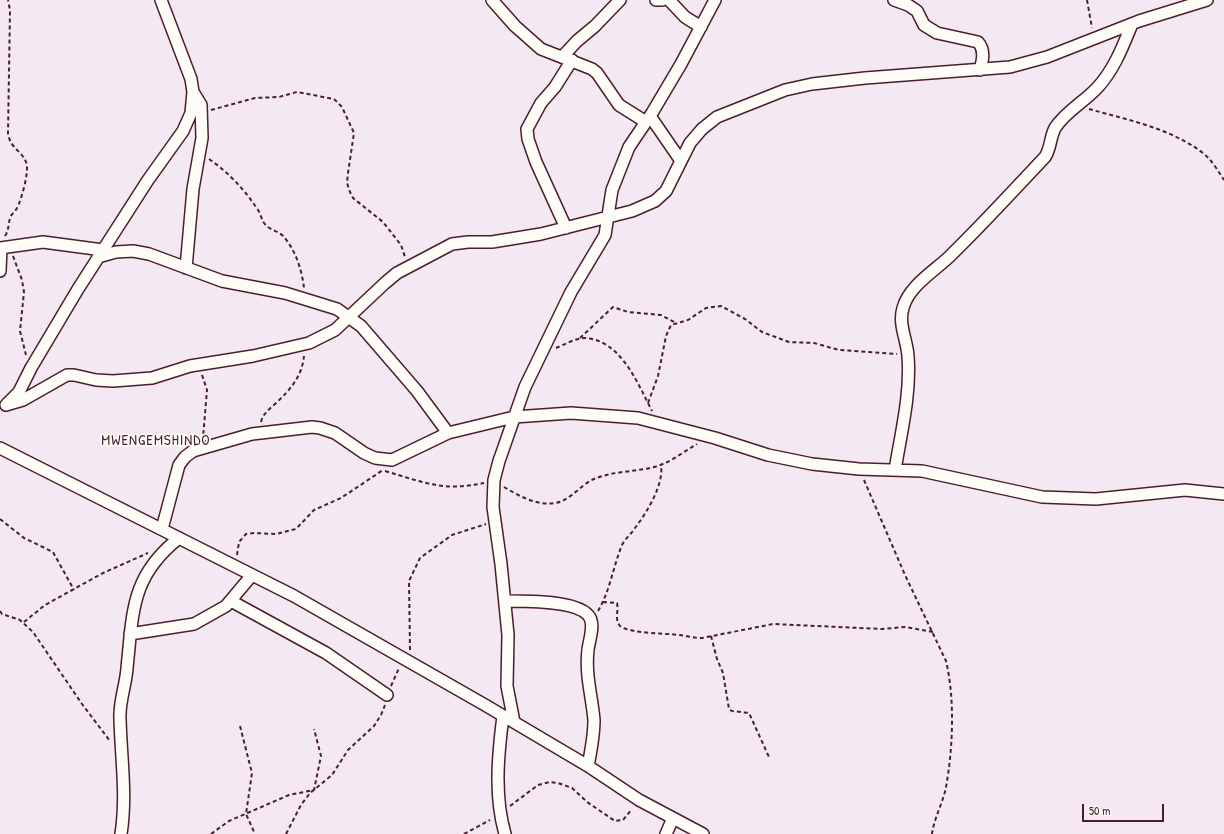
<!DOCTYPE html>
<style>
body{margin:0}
#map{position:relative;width:1224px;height:834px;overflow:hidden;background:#f4e8f2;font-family:"Patrick Hand",sans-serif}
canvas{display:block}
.scale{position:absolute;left:1082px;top:804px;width:82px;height:18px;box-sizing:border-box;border:2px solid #4a1f2b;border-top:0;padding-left:5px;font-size:12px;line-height:14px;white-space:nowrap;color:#4a1f2b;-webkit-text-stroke:3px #fdfcf7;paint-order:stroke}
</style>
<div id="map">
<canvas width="1224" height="834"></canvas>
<div class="scale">50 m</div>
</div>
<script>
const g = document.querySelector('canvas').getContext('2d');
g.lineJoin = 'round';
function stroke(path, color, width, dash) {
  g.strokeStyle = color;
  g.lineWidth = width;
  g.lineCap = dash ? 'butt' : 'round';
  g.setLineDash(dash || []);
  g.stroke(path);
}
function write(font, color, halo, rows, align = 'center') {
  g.font = font + ' "Patrick Hand",sans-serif';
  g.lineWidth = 3.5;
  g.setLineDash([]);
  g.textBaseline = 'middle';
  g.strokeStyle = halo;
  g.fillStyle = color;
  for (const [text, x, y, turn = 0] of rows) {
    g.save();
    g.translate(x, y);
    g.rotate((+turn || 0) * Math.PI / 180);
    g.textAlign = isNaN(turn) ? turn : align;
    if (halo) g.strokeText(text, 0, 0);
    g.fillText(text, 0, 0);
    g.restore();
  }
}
const path = new Path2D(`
 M1087,0L1092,28
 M1089,109C1128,120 1170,128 1203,153C1212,160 1218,171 1224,180
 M211,110L255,98L279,97L297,92L334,99L342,107L354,133L348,173L347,183L350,192L353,198L383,222L401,245L405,257
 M209,159C228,172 243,188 256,207C260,212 261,218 264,223C269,230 276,230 282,235C295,248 302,270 304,288
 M5,236C9,230 8,225 10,218C11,214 15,212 17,208C21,201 30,170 26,162C21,150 11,149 8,134L10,10L8,0
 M13,256L22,280L24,292L20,331L26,355
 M580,338L613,307L628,312L661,315L676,323
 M556,348C564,345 575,338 585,338C621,340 638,384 652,411
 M202,375L207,390L203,438
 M648,403L658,376L666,336L671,325L688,320L706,308L721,306L745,319L762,332L789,342L814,343L839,350L897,354
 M261,422C263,413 270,409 276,403C291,389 302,376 304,356
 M385,471C423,482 443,492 484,483
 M864,480L905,575L946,661C955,698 953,749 946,787C943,803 934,818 932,834
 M504,487C519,496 537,506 555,503C570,501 580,485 594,479C613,471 634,472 654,467C670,463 683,452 697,444
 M0,519L24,538L53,552L74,590
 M237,555L239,542L246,534L254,533L276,534L296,529L314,510L341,498L383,470
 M603,602L617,603C619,612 613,623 623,628C641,634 661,633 680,635C687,636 694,638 702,638L773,624L882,629L905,627L933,632
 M0,611L2,614L20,620L33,632L82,704L110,741
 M598,611C610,591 613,567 622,545C625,539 631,534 635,528C647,512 664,485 661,465
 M24,622L45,605L103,573L148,553
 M711,636L717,659L723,673L729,709L732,711L749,713L769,757
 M410,650L409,581L420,558L452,535L486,524
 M391,686L399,668
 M240,726L252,773L246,814L255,834
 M510,806L538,785L550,782L558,783L572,788L587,802L615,821L623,820L632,809
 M211,834L229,821L289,795L314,790L321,756L314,729
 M286,834L301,805L310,793L332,775L348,750L374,726L381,715L385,705
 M464,834L490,820`);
const minor = new Path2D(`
 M492,0L515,26L541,49L592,69L597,73L619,105L646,122
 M656,0H662
 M669,0L685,17L701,27
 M894,0L908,5L917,11L924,25L937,33L978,42C985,50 983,59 980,70
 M563,56L577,41L595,26L620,0
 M650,116L681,161
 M566,228L536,162L528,139L527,129L541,103L555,87L572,60
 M0,248L43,242L103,250
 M98,257L116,252L133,251L149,254L222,281L285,293L337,309L361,326L417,391L448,433
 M186,268L193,189L202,138L201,105L193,92
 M0,271L1,248
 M7,404L19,392L31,368L78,289L148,180L183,131L191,113L193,92L191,79L161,0
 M6,405L23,400L67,375H74L96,380L113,381L152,378L190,366L253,356L309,343L335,330L385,283L397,273L452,244L468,242H492L541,234L632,211L655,201L666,191L690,143L702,129L717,117L785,90L812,84L865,78L1010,67L1047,57L1139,21L1207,0
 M0,448L294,596L485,705L588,766L639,800L703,834
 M895,470C901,433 911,394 908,356C907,340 898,324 903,308C909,286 933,272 949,257C982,225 1014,190 1045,157C1051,148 1050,137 1055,128C1065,112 1084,102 1097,88C1114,70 1123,46 1132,24
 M162,529L179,465L185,457L193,451L252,434L312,427L320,428L335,433L364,453L375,458L392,460L448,433L514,417L571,413L638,418L715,438L768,455L812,464L859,469L922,471L1042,497L1096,499L1185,490L1224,494
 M231,601L326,653L387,695
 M505,601C524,601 575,600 588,615C596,623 589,640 588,650C585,674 592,697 594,720C594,735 591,751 588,766
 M130,634L194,624L226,606L252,575
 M503,716C498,755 494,796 505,834
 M514,722L507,686L508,635L501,564L493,507L494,480L499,461L525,387L571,292L605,235L612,190L629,147L652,113L681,64L715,0
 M121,834C127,795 121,758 120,719C119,701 126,685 127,668C133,611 131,576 179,538
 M666,834L673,818`);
const quarterNames = [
 ["MWENGEMSHINDO",156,441]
];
stroke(minor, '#4a1f2b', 14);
stroke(path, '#4a1f2b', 2, [4, 3]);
stroke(minor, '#fdfcf7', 11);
g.letterSpacing = '1px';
write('15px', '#4a1f2b', '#fdfcf7', quarterNames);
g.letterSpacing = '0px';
</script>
